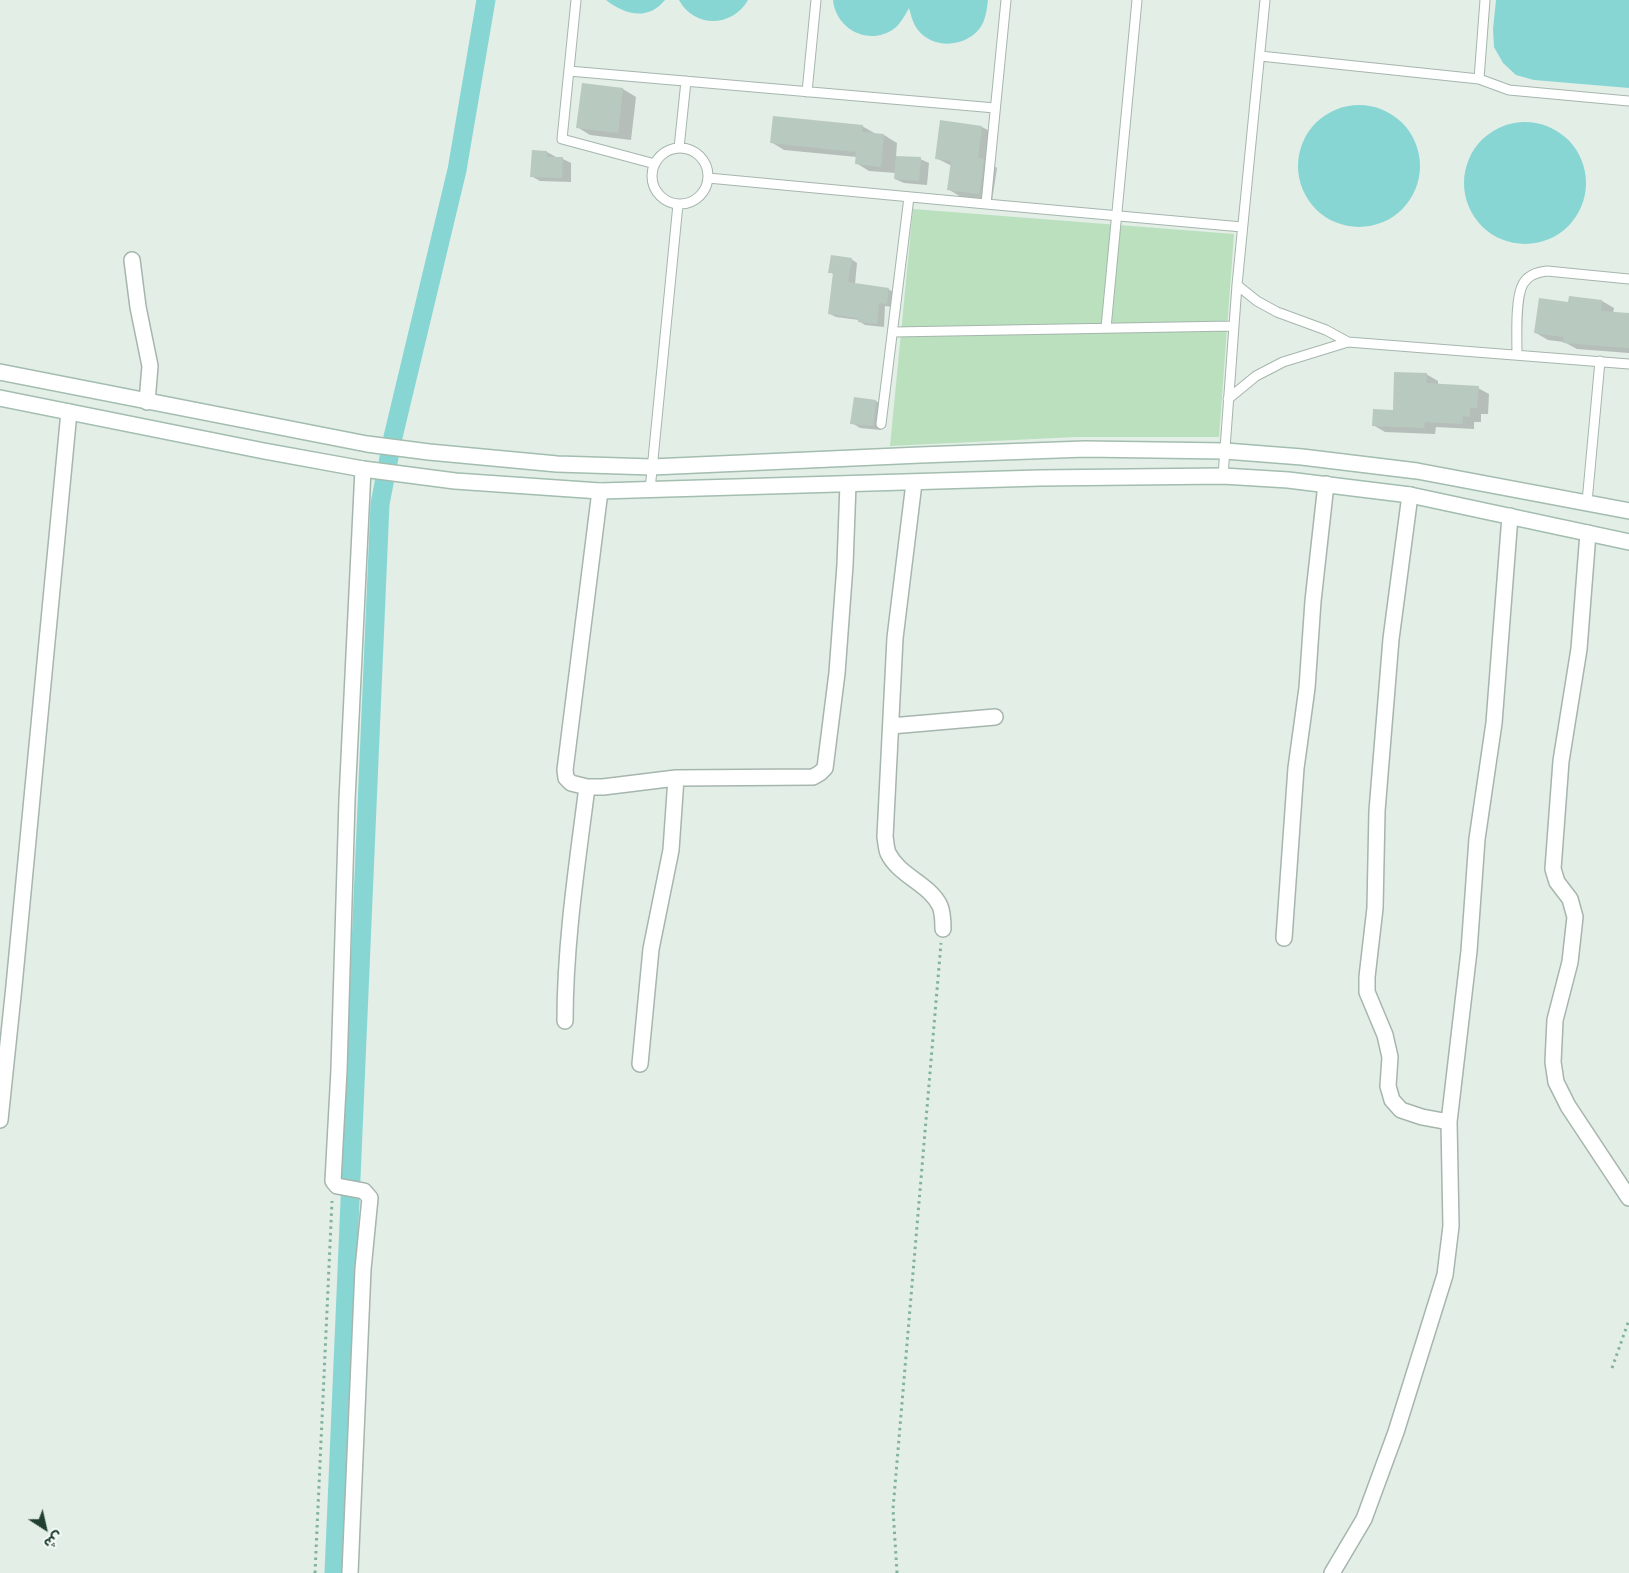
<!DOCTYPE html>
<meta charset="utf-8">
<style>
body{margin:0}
#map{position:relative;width:1629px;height:1573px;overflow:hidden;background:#e3eee7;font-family:"Archivo Narrow","Noto Sans Arabic",sans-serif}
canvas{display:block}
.north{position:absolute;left:20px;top:1503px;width:50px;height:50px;-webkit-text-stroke:4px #f3faf5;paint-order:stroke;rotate:145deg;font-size:14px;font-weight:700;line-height:20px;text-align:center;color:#214032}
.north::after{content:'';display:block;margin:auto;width:18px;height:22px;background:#214032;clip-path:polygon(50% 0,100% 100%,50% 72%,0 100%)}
</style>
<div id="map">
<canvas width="1629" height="1573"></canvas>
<div class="north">ش</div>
</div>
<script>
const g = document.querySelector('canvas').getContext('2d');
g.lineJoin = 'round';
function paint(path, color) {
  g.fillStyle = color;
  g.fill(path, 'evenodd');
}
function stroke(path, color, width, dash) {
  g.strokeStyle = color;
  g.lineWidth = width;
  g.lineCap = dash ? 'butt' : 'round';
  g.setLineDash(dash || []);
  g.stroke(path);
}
const green = new Path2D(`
 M913,209L1234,234L1219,437H1076L890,446Z`);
const water = new Path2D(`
 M606,0H665C648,21 625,15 606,0Z
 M679,0H748C732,28 694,28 679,0Z
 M833,0H988C987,8 986,16 983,23C971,47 934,51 918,30C913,24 911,15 909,8C905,15 901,23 895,28C870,47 836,30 833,0Z
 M1496,0H1629V88L1534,80L1516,75L1503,63L1494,47L1493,29Z
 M1298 166a61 61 0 1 1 122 0a61 61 0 1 1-122 0Z
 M1464 183a61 61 0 1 1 122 0a61 61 0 1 1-122 0Z`);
const shadow = new Path2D(`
 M583,84L623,89L636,97L631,140L590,135L577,127Z
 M862,126L876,134L884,135L897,143L896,157L920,159L929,163L927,185L904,183L895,179L896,173L869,171L856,163L857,157L784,150L771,142Z
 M982,127L995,134L991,164L997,168L992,201L961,197L948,189L952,166L936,158Z
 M533,151L547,152L556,157V158L563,159L571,163V182L540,181L531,176Z
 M851,259L857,263L855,284L888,289L895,293L893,307L885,306L884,327L865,325L859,321V320L836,317L830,314L834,275L830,272Z
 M1602,301L1614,308L1613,314L1629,315V353L1577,349L1564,342L1548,340L1536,333L1569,303Z
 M1426,374L1438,381V385L1478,388L1489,394L1488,414H1481V422H1474V429L1436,427L1435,434L1385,432L1373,425L1394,411Z
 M876,401L884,406L881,430L860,428L852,423Z`);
const canal = new Path2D(`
 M334,1573L380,504L393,437L457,170L486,0`);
const building = new Path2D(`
 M582,83L623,88L618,133L576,128Z
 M773,116L863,125L862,132L884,134L881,167L855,164L856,152L770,143Z
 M940,120L982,126L978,158L984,159L979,194L947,190L951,161L935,159Z
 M532,150L547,151V157H563L562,178L530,177Z
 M896,156L921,157L919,181L894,179Z
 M831,255L852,258L848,282L889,288L887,304L879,303L877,324L858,322V318L828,314L833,273H828Z
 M1569,296L1602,300L1601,311L1629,313V348L1563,343L1564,337L1534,333L1539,298L1568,302Z
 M1394,372L1427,373L1426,383L1479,386L1477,408H1470V417L1463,416L1462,424L1425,422L1424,428L1372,426L1373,409L1393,410Z
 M854,397L876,400L873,426L850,424Z`);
const path = new Path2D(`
 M1612,1368L1629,1320
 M315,1573L332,1201
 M897,1573L893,1509L941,943`);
const lane = new Path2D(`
 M576,0L562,139L655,164
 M1260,56L1479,79L1509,90L1629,101
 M569,71L995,108
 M1479,79L1485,0
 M807,92L816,0
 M679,148L686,81
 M652 176a28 28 0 1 1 56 0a28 28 0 1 1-56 0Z
 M708,178L986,204L1242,227
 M986,204L1006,0
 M1106,328L1137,0
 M893,332L1233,326
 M1348,342L1629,364
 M1517,355C1517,337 1515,298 1523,284C1528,275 1537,272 1547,271L1629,279
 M1228,399L1256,376L1283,362L1348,342L1326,330L1277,312L1257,301L1237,285
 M881,424L909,197
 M1223,476L1237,285L1265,0
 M650,490L678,204
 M1587,502L1600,361`);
const street = new Path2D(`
 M132,260L138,307L150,366L147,402
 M914,483L895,638L885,837C886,842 886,848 888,853C899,876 930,884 940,906C943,913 943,922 943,929
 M600,491L565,770L566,778L571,783L587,787H603L676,778L813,777L820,773L825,768L837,673L845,565L848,484
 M1410,495L1391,639L1377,811L1375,908L1367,977V992L1385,1035L1390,1057L1388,1086L1392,1100L1401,1110L1422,1117L1449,1122
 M1588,533L1579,649L1561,761L1553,869L1557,882L1570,899L1575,917L1570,962L1555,1020L1553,1062L1556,1082L1568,1106L1629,1198
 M891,726L995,717
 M1284,938L1296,768L1307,688L1313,601L1326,484
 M565,1021C565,943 577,865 587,787
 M640,1064L651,949L671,850L676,778
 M0,1120L14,986L69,412
 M350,1573L363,1269L370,1198L364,1191L337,1186L333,1181L339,1070L347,800L363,469
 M1332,1573L1364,1519L1396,1432L1445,1275L1451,1226L1449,1122L1469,951L1477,839L1494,723L1510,516`);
const secondary = new Path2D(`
 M0,372L367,444L429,452L557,464L652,467L920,455L1085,449L1225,451L1302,457L1417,471L1629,511
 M0,398L264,451L363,469L455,481L600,491L1039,478L1223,476L1288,480L1410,495L1629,542`);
paint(green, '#bae0be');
paint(water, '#87d6d4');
paint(shadow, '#0003');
stroke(canal, '#87d6d4', 19);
paint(building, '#b8c9bf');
stroke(lane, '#a5b6ad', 11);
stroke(street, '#a5b6ad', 18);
stroke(secondary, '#a3bdaf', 18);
stroke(path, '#81b39a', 3, [2.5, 4]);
stroke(lane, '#fff', 9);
stroke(street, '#fff', 15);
stroke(secondary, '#fff', 15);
</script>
